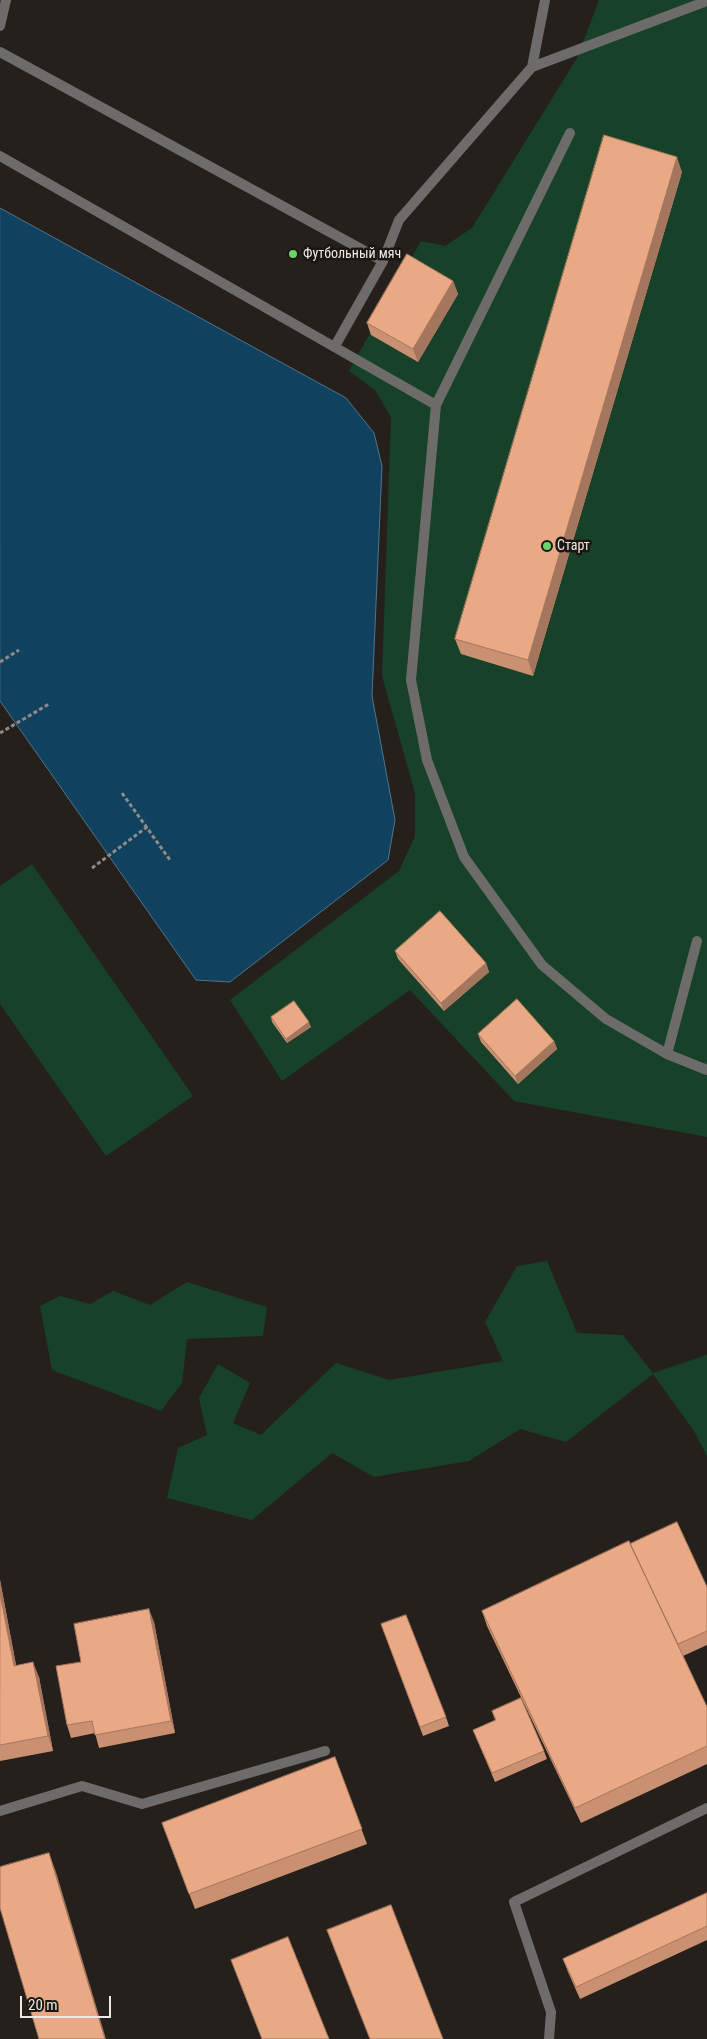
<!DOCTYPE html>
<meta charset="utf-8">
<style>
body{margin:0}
#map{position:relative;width:707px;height:2039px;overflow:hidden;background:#25201c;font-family:"Roboto Condensed",sans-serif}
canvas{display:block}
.scale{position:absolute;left:20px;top:1996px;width:91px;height:22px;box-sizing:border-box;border:2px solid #ede9e7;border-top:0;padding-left:6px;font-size:15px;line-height:18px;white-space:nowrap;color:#ede9e7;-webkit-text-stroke:4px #1c1613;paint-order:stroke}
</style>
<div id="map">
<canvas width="707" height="2039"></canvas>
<div class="scale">20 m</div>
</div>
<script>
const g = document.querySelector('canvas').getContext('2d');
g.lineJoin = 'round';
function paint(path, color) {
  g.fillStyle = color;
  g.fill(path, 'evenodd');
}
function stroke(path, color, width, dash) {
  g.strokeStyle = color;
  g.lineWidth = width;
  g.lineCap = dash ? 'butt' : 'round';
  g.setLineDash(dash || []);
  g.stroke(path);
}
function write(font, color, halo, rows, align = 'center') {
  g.font = font + ' "Roboto Condensed",sans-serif';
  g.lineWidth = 5;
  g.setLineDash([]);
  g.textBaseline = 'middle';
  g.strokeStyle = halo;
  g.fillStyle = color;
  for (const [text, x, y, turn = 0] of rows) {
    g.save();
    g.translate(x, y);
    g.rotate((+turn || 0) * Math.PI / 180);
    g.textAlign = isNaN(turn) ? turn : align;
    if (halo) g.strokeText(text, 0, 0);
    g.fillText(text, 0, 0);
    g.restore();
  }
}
const green = new Path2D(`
 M599,0H707V1137L514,1101L410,990L282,1081L230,1000L399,871L415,836V793L382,676L391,417L375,390L349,371L421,241L445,246L472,228L577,58Z
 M32,864L193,1096L106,1156L0,1004V886Z
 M547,1261L577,1333L623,1335L653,1373L707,1355V1456L694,1431L653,1374L566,1442L520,1429L469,1461L374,1477L332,1453L252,1520L167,1498L178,1448L207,1435L199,1398L218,1364L250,1383L233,1423L261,1435L336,1363L389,1380L503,1361L485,1322L517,1266Z
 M187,1282L267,1307L263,1336L187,1339L182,1383L161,1411L52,1370L40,1306L60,1296L90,1304L113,1291L150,1305Z`);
const water = new Path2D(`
 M0,208L346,398L374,433L382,466L372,696L395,820L388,860L230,982L196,980L0,701Z`);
const path = new Path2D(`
 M0,662L19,650
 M0,733L49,704
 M122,793L170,860
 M92,868L147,827`);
const service = new Path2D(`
 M0,26L6,0
 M0,52L383,261L335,346
 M532,67L707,1
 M570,133L436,405L411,680L427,760L464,857L542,965L606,1019L667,1054L707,1070
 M0,156L436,405
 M383,261L399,220L532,67L545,0
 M667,1054L697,941
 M0,1811L82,1786L142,1804L325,1751
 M549,2039L551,2012L514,1902L707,1808`);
const wall = new Path2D(`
 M682,172L533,676L461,654L455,639Z
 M453,281L458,294L418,362L371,335L367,323Z
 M395,951L486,963L489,972L444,1011L398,959Z
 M271,1017L311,1027L287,1043L272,1022Z
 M478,1034L554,1041L557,1049L518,1084L481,1042Z
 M630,1544L707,1587V1645L683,1656L707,1707V1764L581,1823L487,1626L482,1611Z
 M0,1580L16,1665L39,1677L53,1751L0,1761Z
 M154,1622L175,1733L99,1748L95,1733L71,1738L67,1725L81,1662Z
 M381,1624L446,1717L449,1726L423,1736Z
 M492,1711L544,1751L547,1759L495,1782L473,1730L495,1720Z
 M335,1757L367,1844L195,1909L162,1823Z
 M707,1893V1940L580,1999L568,1972L563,1959Z`);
const shadedWall = new Path2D(`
 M677,157L682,172L533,676L528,660Z
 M453,281L458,294L418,362L413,349Z
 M486,963L489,972L444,1011L441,1003Z
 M309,1022L311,1027L287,1043L286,1039Z
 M554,1041L557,1049L518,1084L515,1076Z
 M0,1580L19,1681L14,1666L0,1594Z
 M149,1609L154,1622L175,1733L171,1721Z
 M33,1662L39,1677L53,1751L48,1736Z
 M49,1853L56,1872L106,2039H105Z`);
const building = new Path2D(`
 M604,135L677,157L528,660L455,639Z
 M407,254L453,281L413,349L367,323Z
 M440,911L486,963L441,1003L395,951Z
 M517,999L554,1041L515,1076L478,1034Z
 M294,1001L309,1022L286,1039L271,1017Z
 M677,1522L707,1587V1631L678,1644L630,1544Z
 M629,1541L707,1707V1746L575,1808L482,1611Z
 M0,1594L14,1666L33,1662L48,1736L0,1745Z
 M149,1609L171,1721L95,1735L92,1721L67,1725L56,1666L81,1662L74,1624Z
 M406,1615L446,1717L420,1727L381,1624Z
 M521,1698L544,1751L492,1773L473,1730L496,1720L492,1711Z
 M335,1757L362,1829L189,1894L162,1823Z
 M49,1853L105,2039H39L0,1908V1867Z
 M707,1893V1926L576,1987L563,1959Z
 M391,1905L443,2039H370L327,1930Z
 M288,1937L329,2039H262L231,1960Z`);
const markers = [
 [293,254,5,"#68d465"],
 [547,546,5,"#68d465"]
];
const poiNames = [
 ["Футбольный мяч",303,254],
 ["Старт",557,546]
];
paint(green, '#184129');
paint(water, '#104260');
stroke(water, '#527488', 1);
stroke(path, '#908b89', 3, [4, 2.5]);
stroke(service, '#6e6c6a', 10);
paint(wall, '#c99172');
paint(shadedWall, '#a4765d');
paint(building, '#eaa985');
stroke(building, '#a4765d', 1);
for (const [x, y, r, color] of markers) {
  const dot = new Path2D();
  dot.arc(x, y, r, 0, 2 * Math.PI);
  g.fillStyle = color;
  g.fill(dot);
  stroke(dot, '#1c1613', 2);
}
write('14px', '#ede9e7', '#1c1613', poiNames, 'left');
</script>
